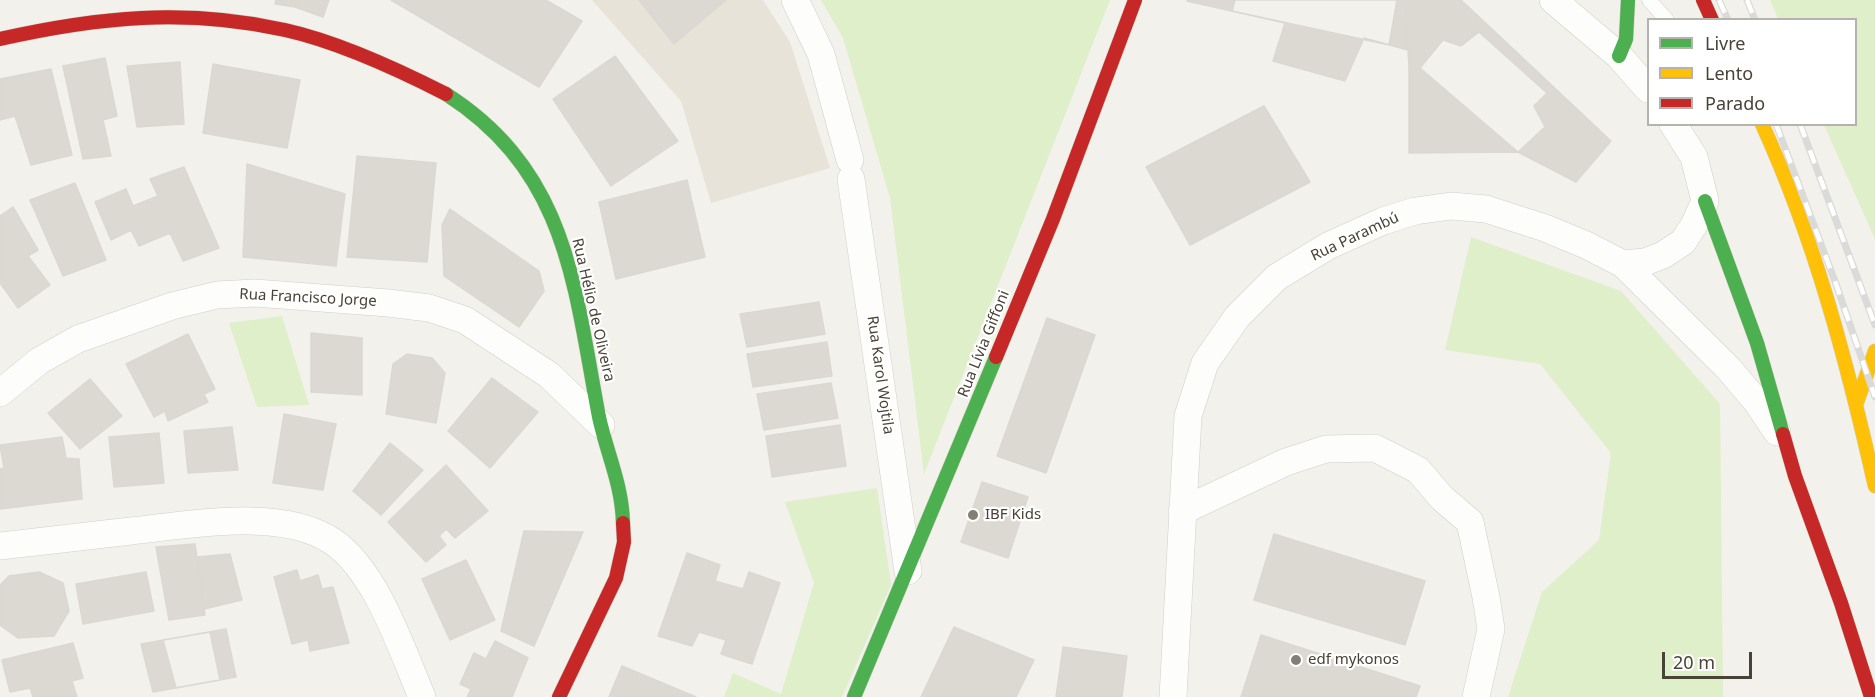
<!DOCTYPE html>
<meta charset="utf-8">
<style>
body{margin:0}
#map{position:relative;width:1875px;height:697px;overflow:hidden;background:#f2f1eb;font-family:"Noto Sans",sans-serif}
canvas{display:block}
.legend{position:absolute;left:1647px;top:18px;width:210px;height:108px;box-sizing:border-box;background:#fff;border:2px solid #b6b3af;margin:0;padding:8px 10px;list-style:none;font-size:18px;color:#494236}
.legend li{display:flex;align-items:center;gap:12px;height:30px}
.legend b{width:30px;border:2px solid #b6b3af}
.scale{position:absolute;left:1662px;top:652px;width:90px;height:27px;box-sizing:border-box;border:3px solid #494236;border-top:0;padding-left:8px;font-size:18px;line-height:21px;white-space:nowrap;color:#494236;-webkit-text-stroke:4px #fff;paint-order:stroke}
</style>
<div id="map">
<canvas width="1875" height="697"></canvas>
<ul class="legend">
<li><b style="height:8px;background:#4caf50"></b>Livre</li>
<li><b style="height:8px;background:#ffc107"></b>Lento</li>
<li><b style="height:8px;background:#c62828"></b>Parado</li>
</ul>
<div class="scale">20 m</div>
</div>
<script>
const g = document.querySelector('canvas').getContext('2d');
g.lineJoin = 'round';
function paint(path, color) {
  g.fillStyle = color;
  g.fill(path, 'evenodd');
}
function stroke(path, color, width, dash) {
  g.strokeStyle = color;
  g.lineWidth = width;
  g.lineCap = dash ? 'butt' : 'round';
  g.setLineDash(dash || []);
  g.stroke(path);
}
function write(font, color, halo, rows, align = 'center') {
  g.font = font + ' "Noto Sans",sans-serif';
  g.lineWidth = 4.5;
  g.setLineDash([]);
  g.textBaseline = 'middle';
  g.strokeStyle = halo;
  g.fillStyle = color;
  for (const [text, x, y, turn = 0] of rows) {
    g.save();
    g.translate(x, y);
    g.rotate((+turn || 0) * Math.PI / 180);
    g.textAlign = isNaN(turn) ? turn : align;
    if (halo) g.strokeText(text, 0, 0);
    g.fillText(text, 0, 0);
    g.restore();
  }
}
const residential = new Path2D(`
 M592,0H763L790,42L830,168L711,203L681,101Z`);
const green = new Path2D(`
 M821,0H1110L924,474L890,198L843,38Z
 M1770,0H1875V239L1824,125L1856,124V20L1778,19Z
 M1471,237L1621,291L1720,404L1723,697H1508L1542,592L1599,540L1611,453L1540,364L1445,350Z
 M282,316L309,405L257,407L229,323Z
 M877,488L891,585L842,697H724L733,673L781,694L814,583L785,502Z`);
const building = new Path2D(`
 M276,0H298L295,7L275,4Z
 M298,0H329L323,17L295,7Z
 M391,0H546L582,21L539,87Z
 M639,0H726L674,44Z
 M1187,0H1405L1408,50L1364,38L1345,81L1273,61L1285,23L1187,1Z
 M1235,0H1397L1389,45L1232,11Z
 M1405,0H1461L1611,141L1576,182L1518,152L1409,153V67Z
 M1479,32L1547,93L1534,106L1545,127L1518,152L1420,68L1443,40L1461,46Z
 M615,56L678,141L611,186L553,99Z
 M105,58L117,116L103,120L111,156L83,159L63,66Z
 M180,62L184,124L137,127L127,66Z
 M213,64L300,80L287,148L203,133Z
 M51,69L72,155L31,165L15,116L0,120V79Z
 M1264,106L1310,182L1190,245L1146,167Z
 M357,156L436,163L427,262L347,257Z
 M247,164L345,194L336,266L243,257Z
 M184,167L219,248L183,261L170,233L139,246L131,230L111,240L95,202L126,189L133,206L158,196L150,179Z
 M687,180L705,257L616,279L599,202Z
 M75,183L106,260L63,276L30,200Z
 M13,207L38,250L28,256L50,285L18,308L0,283V216Z
 M450,209L539,271L544,291L519,327L444,276L442,225Z
 M819,302L825,334L747,347L740,314Z
 M1047,318L1095,335L1046,473L997,456Z
 M311,333L362,338V395L311,392Z
 M188,334L215,389L204,394L208,402L168,421L165,411L154,417L126,364Z
 M827,342L832,376L753,387L747,354Z
 M407,354L432,358L445,373L436,423L386,414L393,364Z
 M492,378L538,412L490,468L448,431Z
 M90,379L122,416L80,449L48,413Z
 M831,383L838,418L764,430L757,394Z
 M284,414L336,424L323,490L273,483Z
 M840,425L846,466L772,477L766,436Z
 M232,427L238,470L188,473L184,431Z
 M159,433L164,483L114,487L109,437Z
 M62,437L66,458L79,459L82,499L0,509V469L4,468L0,445Z
 M390,443L423,470L381,515L353,491Z
 M446,465L488,511L455,538L446,529L439,536L446,545L426,562L388,522Z
 M982,482L1028,497L1008,558L961,542Z
 M524,531L583,532L534,646L501,631Z
 M1274,534L1425,581L1405,645L1254,600Z
 M195,544L205,615L169,620L156,547Z
 M687,553L720,565L715,581L743,589L749,572L780,583L752,664L721,654L726,640L699,632L692,646L658,636Z
 M230,554L242,600L204,609L197,557Z
 M466,560L495,620L450,640L422,579Z
 M297,570L300,581L318,575L322,589L333,587L349,643L310,651L308,640L292,644L274,577Z
 M39,572L63,583L69,611L54,636L18,638L0,625V585L9,576Z
 M146,572L154,611L83,624L76,584Z
 M954,627L1034,660L1016,697H921Z
 M226,629L236,677L153,692L141,644Z
 M210,632L220,680L176,688L163,640Z
 M1261,635L1420,686L1416,697H1241Z
 M495,641L528,658L512,697H467L471,689L460,684L474,653L486,659Z
 M73,643L83,678L72,681L77,697H33L30,688L10,692L2,660Z
 M1063,647L1127,656L1122,697H1056Z
 M622,666L696,697H609Z`);
const lane = new Path2D(`
 M1649,0L1667,20`);
const street = new Path2D(`
 M795,0L821,54L850,160
 M1553,0L1619,56L1648,89
 M851,179L908,571
 M1623,264L1645,262L1663,255L1683,242L1694,225L1705,201L1694,157L1673,124
 M0,393L39,361L78,339L172,306L217,295L255,293L388,303L429,308L465,320L549,375L601,425
 M1182,511L1286,462L1326,449L1375,448L1418,470L1442,498L1470,522L1486,597L1491,629L1476,697
 M0,546C44,541 87,536 131,531C189,525 281,507 332,541C376,570 402,650 422,697
 M1173,697L1188,416L1205,363L1237,317L1277,277L1328,246L1383,221L1415,211L1451,206L1486,209L1545,228L1586,245L1623,264L1728,368L1756,401L1777,432`);
const fast = new Path2D(`
 M1619,56L1626,39L1628,0
 M446,94C569,173 574,287 599,417C607,454 622,484 623,523
 M1705,201L1757,343L1783,434
 M854,697L996,357`);
const slow = new Path2D(`
 M1762,124C1815,240 1847,362 1875,486
 M1857,402L1875,351`);
const jam = new Path2D(`
 M1703,0L1712,20
 M0,39C98,17 185,8 285,30C339,42 397,69 446,94
 M996,357L1053,219L1135,0
 M1783,434L1795,476L1841,603L1871,697
 M559,697L616,578L624,542L623,523`);
const rail = new Path2D(`
 M1719,0L1728,20
 M1747,0L1755,20
 M1776,124L1836,284L1875,397
 M1800,124L1875,325`);
const markers = [
 [973,515,6,"#847f75"],
 [1296,660,6,"#847f75"]
];
const streetNames = [
 ["Rua Parambú",1355,237,-25],
 ["Rua Francisco Jorge",308,298,3],
 ["Rua Hélio de Oliveira",593,310,77],
 ["Rua Lívia Giffoni",984,344,-68],
 ["Rua Karol Wojtila",880,375,82]
];
const poiNames = [
 ["IBF Kids",985,515],
 ["edf mykonos",1308,660]
];
paint(residential, '#e7e3d8');
paint(green, '#deefc9');
paint(building, '#dcd9d3');
stroke(building, '#dad8d1', 1.5);
stroke(lane, '#d0cec8', 15);
stroke(street, '#d0cec8', 28);
stroke(fast, '#d2cec1', 15);
stroke(slow, '#d2cec1', 15);
stroke(jam, '#d2cec1', 15);
stroke(lane, '#fdfdfc', 14);
stroke(street, '#fdfdfc', 27);
stroke(fast, '#4caf50', 14);
stroke(slow, '#ffc107', 14);
stroke(jam, '#c62828', 14);
stroke(rail, '#dadad9', 7);
stroke(rail, '#fff', 4.5, [14]);
for (const [x, y, r, color] of markers) {
  const dot = new Path2D();
  dot.arc(x, y, r, 0, 2 * Math.PI);
  g.fillStyle = color;
  g.fill(dot);
  stroke(dot, '#fff', 2);
}
write('15px', '#494236', '#fff', streetNames);
write('15px', '#494236', '#fff', poiNames, 'left');
</script>
